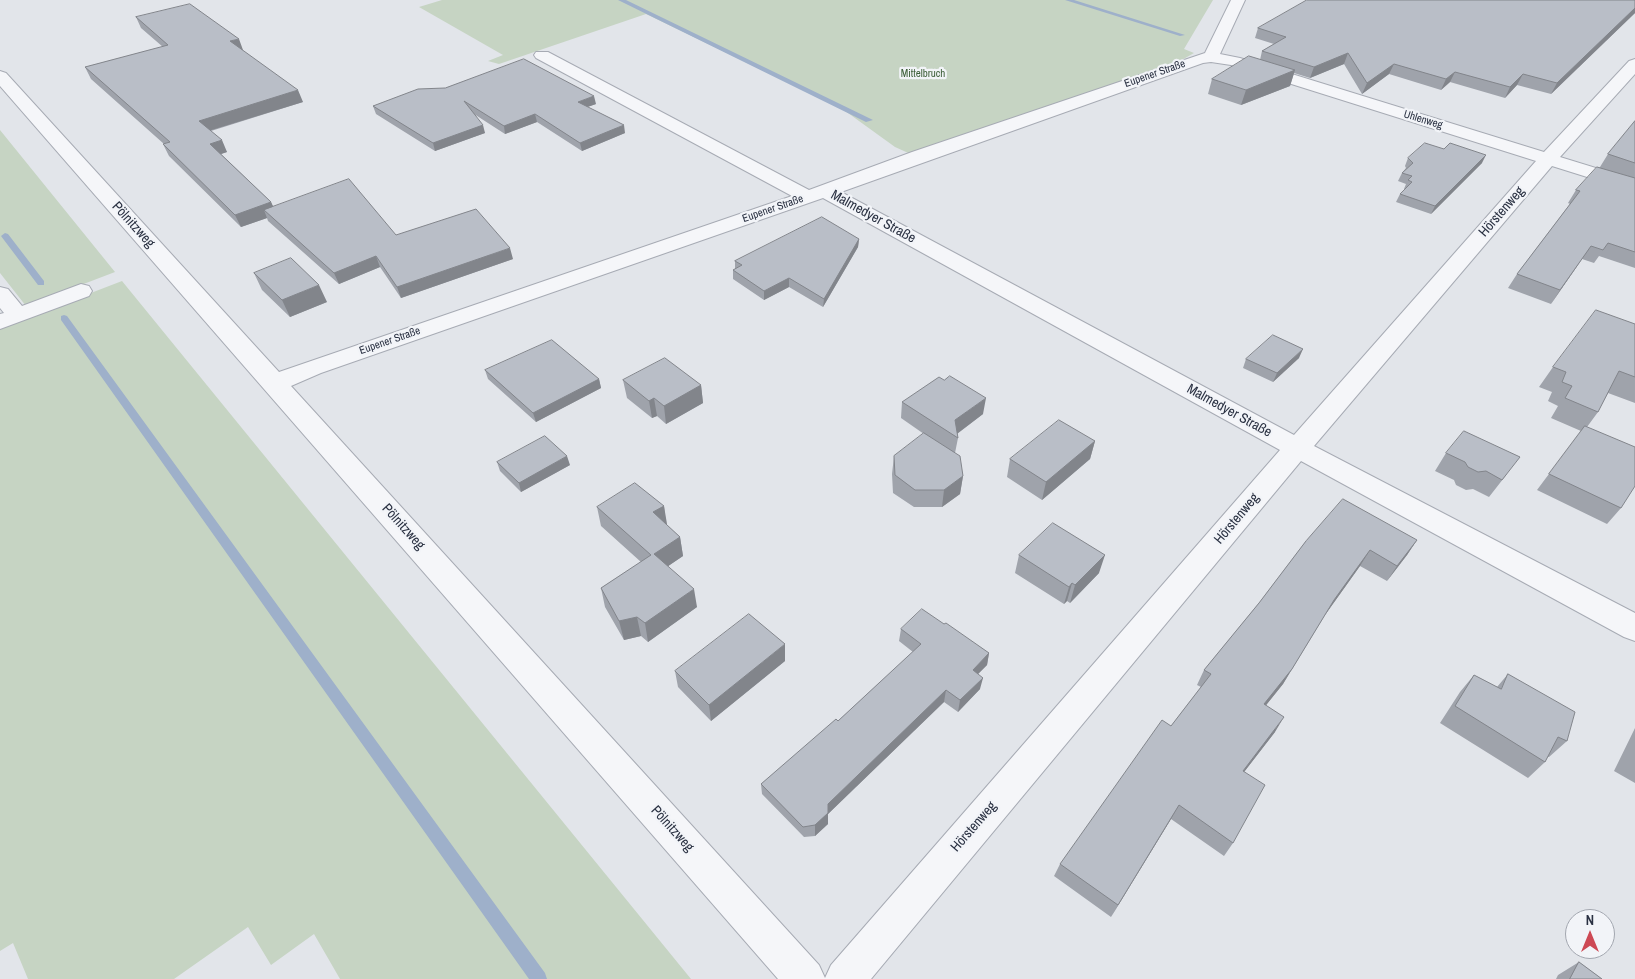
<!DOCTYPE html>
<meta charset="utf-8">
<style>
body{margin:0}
#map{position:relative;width:1635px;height:979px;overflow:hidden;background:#e2e5ea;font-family:"Archivo Narrow",sans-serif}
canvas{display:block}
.north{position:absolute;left:1565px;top:909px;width:50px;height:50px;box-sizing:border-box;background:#f2f4f8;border:1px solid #a2a6af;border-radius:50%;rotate:0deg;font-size:14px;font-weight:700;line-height:20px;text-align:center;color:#2a3142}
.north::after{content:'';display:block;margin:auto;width:18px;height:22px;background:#cd4954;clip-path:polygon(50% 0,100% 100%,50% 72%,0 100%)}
</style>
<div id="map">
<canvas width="1635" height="979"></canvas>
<div class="north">N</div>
</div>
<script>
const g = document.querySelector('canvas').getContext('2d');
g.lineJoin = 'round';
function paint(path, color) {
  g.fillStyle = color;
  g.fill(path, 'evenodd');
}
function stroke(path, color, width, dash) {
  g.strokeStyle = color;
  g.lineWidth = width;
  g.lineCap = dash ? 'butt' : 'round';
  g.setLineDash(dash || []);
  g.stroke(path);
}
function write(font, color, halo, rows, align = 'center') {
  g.font = font + ' "Archivo Narrow",sans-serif';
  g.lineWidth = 4.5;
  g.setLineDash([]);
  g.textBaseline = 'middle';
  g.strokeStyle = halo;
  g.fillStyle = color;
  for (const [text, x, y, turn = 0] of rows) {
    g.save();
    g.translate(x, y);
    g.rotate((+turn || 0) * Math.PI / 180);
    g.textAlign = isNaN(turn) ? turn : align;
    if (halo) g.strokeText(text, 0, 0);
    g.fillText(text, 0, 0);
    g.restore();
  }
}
const green = new Path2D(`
 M442,0H1213L1184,49L1194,53L1180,61L915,156L895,147L841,108L646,14L499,64L488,61L503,55L419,7Z
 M0,130L115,272L26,306L0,273Z
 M122,281L691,979H340L314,934L271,965L248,927L174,979H28L13,943L0,951V328Z`);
const stream = new Path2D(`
 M618,0H626L873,120L866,122Z
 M1065,0H1074L1185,35L1180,36Z
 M5,233L8,234L44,281V285H38L1,236Z
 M64,315L67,316L545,973L547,979H529L61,320V316Z`);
const minor = new Path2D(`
 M1231,0H1245L1220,54L1240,58L1544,152L1629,61L1635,59V74L1560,157L1635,180V192L1552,166L1314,446L1635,613V641L1624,637L1301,461L871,979H778L0,86V71L6,73L279,372L792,196L536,58L534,55L536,52H548L809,190L912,152L1205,53ZM1211,62L1231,65L1536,161L1294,435L841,192L1203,63ZM823,198L1280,450L831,965L825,978L819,965L291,386L321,373Z
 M81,284L89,286L92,291L89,296L0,329V314L4,313L0,308V287L8,289L22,306Z`);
const wall = new Path2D(`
 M1635,0V13L1551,94L1517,85L1505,98L1450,82L1441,90L1389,74L1362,94L1344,64L1310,78L1294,73L1290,86L1241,105L1208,94L1212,79L1260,60L1262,51L1274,44L1255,38L1258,28Z
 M136,17L243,50H242L303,102L211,131L227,152L221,154L271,202L273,207L396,235L513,259L401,298L380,267L339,284L268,221L267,218L241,227L169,156L163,144H164L91,79L85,67L163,47L141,28Z
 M445,88L596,104L587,107L625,133L582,151L537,122L505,134L474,114L485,133L435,151L376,114L373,106Z
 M1635,121V268L1599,256L1594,263L1582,259L1551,304L1508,288L1517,274L1570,204L1568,203L1576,190L1600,167L1608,154Z
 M1408,158L1482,163L1431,214L1396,202L1400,194L1405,189H1404L1406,184L1398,181L1402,173L1406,168L1405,166Z
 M859,239L858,247L823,307L789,287L764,300L733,279V270L735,269V261Z
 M254,273L327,302L290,317L262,290Z
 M1635,324V403L1608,393L1598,412L1587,427L1621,508L1607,524L1537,490L1581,431L1551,418L1558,406L1548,401L1552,392L1539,387L1553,367Z
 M1299,358L1273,382L1243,368L1246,359Z
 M485,370L599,379L601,388L536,422L488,379Z
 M623,380L701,385L703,403L666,424L657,416L652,418L627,398Z
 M902,402L983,414L957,434L958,438L955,453L963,476L960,494L942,507H914L893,493L892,474L894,456L924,434L901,418Z
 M1095,441L1090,459L1042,500L1007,477L1010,459Z
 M1446,453L1507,474L1489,497L1473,489L1466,490L1456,485L1454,480L1435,471Z
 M497,462L570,465L521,492L500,471Z
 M664,506L666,525L680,537L683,556L668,566L697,607L648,642L641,636L624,640L605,607L601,588L641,562L601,526L597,507Z
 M1417,540L1407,555L1387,581L1360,566L1325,615L1283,684L1266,705L1275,732L1244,772L1233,843L1224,856L1171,819L1111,917L1054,876L1060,864L1171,726L1201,687L1197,685L1204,670L1259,603L1306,541Z
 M1019,555L1099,573L1070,603L1067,601L1064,604L1015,573Z
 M944,624L989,653L987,665L978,674L980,689L958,712L944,702L828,814V824L815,836L804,837L762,794L761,784L838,721L913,652L899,641L901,629Z
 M785,661L711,721L678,687L675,671Z
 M1508,674L1567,741L1549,757H1548L1545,762L1528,778L1440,723L1460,692L1474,675L1497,687Z
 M1635,728V783L1614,771Z
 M1579,962L1602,979H1556L1558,975Z`);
const shadedWall = new Path2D(`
 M1635,8V13L1551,94L1557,83Z
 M239,39L243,50L234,52L230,41Z
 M1348,53L1344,64L1310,78L1314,67Z
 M1394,64L1389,74L1362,94L1367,83Z
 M1295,70L1290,86L1241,105L1246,90Z
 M1455,72L1450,82L1441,90L1446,79Z
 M1523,74L1517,85L1505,98L1510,87Z
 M298,90L303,102L205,132L199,121Z
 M594,96L596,104L579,110L578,102Z
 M535,114L537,122L505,134L504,126Z
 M483,125L485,133L435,151L433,143Z
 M624,125L625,133L582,151L580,143Z
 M222,140L227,152L215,156L210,144Z
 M1486,155L1482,163L1431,214L1435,206Z
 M271,202L277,214L264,210L267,218L241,227L235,215Z
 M859,239L858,247L823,307L824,299Z
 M1591,246L1582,259L1551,304L1560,290Z
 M510,248L513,259L401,298L397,287Z
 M376,256L380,267L339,284L334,273Z
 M789,278V287L764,300V291Z
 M319,285L327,302L290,317L282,300Z
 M1303,349L1299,358L1273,382L1277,373Z
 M599,379L601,388L536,422L533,413Z
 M701,385L703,403L666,424L664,406Z
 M654,398L657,416L652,418L649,401Z
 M986,398L983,414L954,436L955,420Z
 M1095,441L1090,459L1042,500L1046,482Z
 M567,456L570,465L521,492L519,483Z
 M963,476L960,494L942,507L944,490Z
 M664,506L667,524L657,531L653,512Z
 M680,537L683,556L658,573L654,554Z
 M1417,540L1407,555L1387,581L1397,566Z
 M1370,550L1360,566L1325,615L1334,600Z
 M1105,555L1099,573L1070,603L1075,585Z
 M1072,583L1067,601L1064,604L1069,587Z
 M694,589L697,607L648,642L645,623Z
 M637,617L641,636L624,640L619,621Z
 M785,644V661L711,721L709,705Z
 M989,653L987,665L970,682L973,670Z
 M1292,669L1283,684L1255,719L1264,704Z
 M983,678L980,689L958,712L960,700Z
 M946,690L944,702L828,814V824L815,836V825L828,804Z
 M1284,717L1275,732L1234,785L1243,771Z
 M1179,805L1171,819L1111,917L1118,905Z`);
const building = new Path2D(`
 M1307,0H1635V8L1557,83L1523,74L1510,87L1455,72L1446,79L1394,64L1367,83L1348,53L1314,67L1262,51L1286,37L1258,28Z
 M190,4L239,39L230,41L298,90L199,121L222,140L210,144L271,202L235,215L163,144L170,142L85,67L168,45L136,17Z
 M1249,56L1295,70L1246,90L1212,79Z
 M524,59L594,96L578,102L624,125L580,143L535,114L504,126L464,101L483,125L433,143L373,106L418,89L445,88Z
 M1635,121V163L1608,154Z
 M1425,143L1444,149L1450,143L1486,155L1435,206L1400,194L1412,182L1408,180L1412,176L1402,173L1413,163L1408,158Z
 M1597,167L1635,178V252L1608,243L1603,250L1591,246L1560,290L1517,274L1580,191L1576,190Z
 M349,179L396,235L476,209L510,248L397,287L376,256L334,273L264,210Z
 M822,217L859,239L824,299L789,278L764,291L733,270L742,265L735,261Z
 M291,258L319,285L282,300L254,273Z
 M1596,310L1635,324V377L1619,371L1598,412L1565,398L1572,386L1562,382L1566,372L1553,367Z
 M1273,335L1303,349L1277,373L1246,359Z
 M552,340L599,379L533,413L485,370Z
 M665,358L701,385L664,406L654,398L649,401L623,380Z
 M950,376L986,398L955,420L958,438L902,402L939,377L944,380Z
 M1059,420L1095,441L1046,482L1010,459Z
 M1585,426L1635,447V486L1621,508L1549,474Z
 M1464,431L1520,457L1502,480L1486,471L1478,472L1468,467L1465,462L1446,453Z
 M924,433L960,456L963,476L944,490H915L895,475L894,456Z
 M545,436L567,456L519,483L497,462Z
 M635,483L664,506L653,512L680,537L654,554L694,589L645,623L637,617L619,621L601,588L651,555L597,507Z
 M1343,499L1417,540L1397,566L1370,550L1334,600L1292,669L1264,704L1284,717L1243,771L1265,785L1233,843L1179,805L1118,905L1060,864L1162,720L1171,726L1211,674L1204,670L1259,603L1306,541Z
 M1053,523L1105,555L1075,585L1072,583L1069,587L1019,555Z
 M922,609L944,624L946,623L989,653L973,670L983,678L960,700L946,690L828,804V813L815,825L803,827L761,784L836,719L838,721L921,644L901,629Z
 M749,614L785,644L709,705L675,671Z
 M1508,674L1575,712L1567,741L1558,737L1545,762L1455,706L1474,675L1501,689Z
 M1579,962L1602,979H1570Z`);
const farParknames = [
 ["Mittelbruch",923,74]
];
const farStreetnames = [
 ["Eupener Straße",1155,74,-19],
 ["Uhlenweg",1423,120,17],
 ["Eupener Straße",773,209,-19],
 ["Eupener Straße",390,341,-19]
];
const streetNames = [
 ["Hörstenweg",1502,212,-49],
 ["Malmedyer Straße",873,217,29],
 ["Pölnitzweg",133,225,48],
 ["Malmedyer Straße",1229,411,29],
 ["Hörstenweg",1237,519,-50],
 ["Pölnitzweg",403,527,48],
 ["Hörstenweg",974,827,-49],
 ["Pölnitzweg",672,829,48]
];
paint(green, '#c6d4c3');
paint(stream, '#9eb0ca');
stroke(minor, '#a7abb4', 2);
paint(minor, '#f5f6f9');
paint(wall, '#9fa3ab');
paint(shadedWall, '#82858b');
paint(building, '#b9bec7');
stroke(building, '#82858b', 1);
write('11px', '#3c5e38', '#f2f4f8', farParknames);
write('11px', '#2a3142', '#f2f4f8', farStreetnames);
write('14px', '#2a3142', '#f2f4f8', streetNames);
</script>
